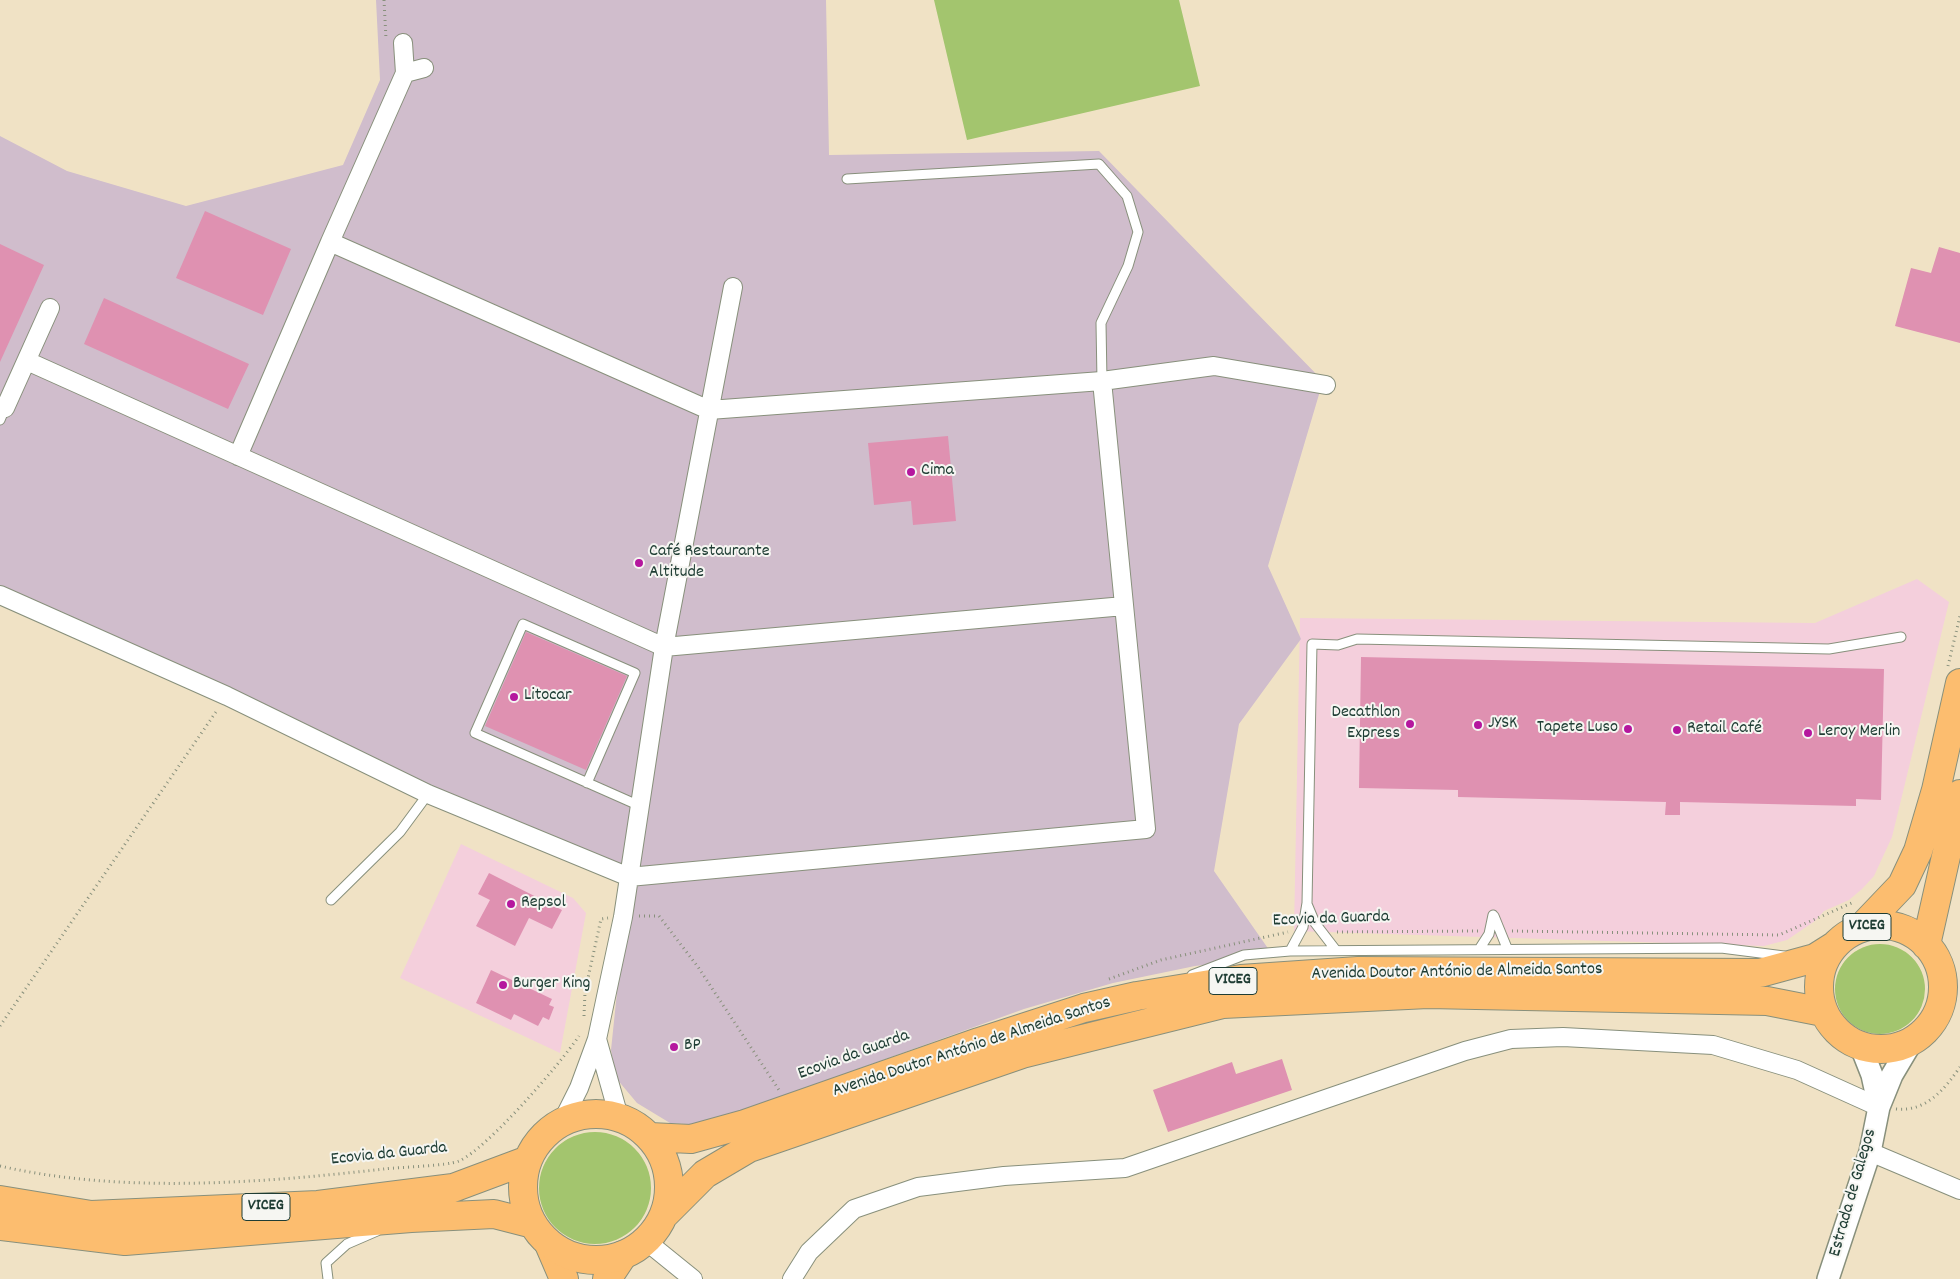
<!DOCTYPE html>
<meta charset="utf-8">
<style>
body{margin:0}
canvas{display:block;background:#f0e2c5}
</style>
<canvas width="1960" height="1279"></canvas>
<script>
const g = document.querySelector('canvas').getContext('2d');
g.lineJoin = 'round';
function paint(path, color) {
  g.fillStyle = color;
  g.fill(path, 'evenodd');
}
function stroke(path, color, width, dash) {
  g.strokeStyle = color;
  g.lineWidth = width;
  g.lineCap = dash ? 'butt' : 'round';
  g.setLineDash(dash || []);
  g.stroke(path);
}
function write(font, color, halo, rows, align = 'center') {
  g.font = font + ' Dekko,sans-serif';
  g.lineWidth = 4;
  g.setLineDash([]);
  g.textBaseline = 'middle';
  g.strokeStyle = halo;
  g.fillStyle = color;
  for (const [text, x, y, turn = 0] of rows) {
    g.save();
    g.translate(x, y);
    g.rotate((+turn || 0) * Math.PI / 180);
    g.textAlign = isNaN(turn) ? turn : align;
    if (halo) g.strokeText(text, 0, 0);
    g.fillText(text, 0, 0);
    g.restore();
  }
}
const built = new Path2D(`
 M1917,579L1949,602L1892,837L1874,876L1862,889L1849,900L1824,911L1815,921L1787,940L1764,946L1294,931L1300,618L1815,623Z
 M461,844L573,898L586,913L560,1053L400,978Z`);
const industrial = new Path2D(`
 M376,0H826L829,155L1099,151L1323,381L1268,566L1301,639L1239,724L1214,871L1274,957L1195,966L1113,983L1024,1009L703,1125L670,1123L637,1103L616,1078L611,1050L629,877L0,595V136L67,171L186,206L343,165L380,80Z`);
const green = new Path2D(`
 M934,0H1179L1200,86L967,140Z
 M1835 989a45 45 0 1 1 90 0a45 45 0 1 1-90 0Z
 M539 1188a56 56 0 1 1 112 0a56 56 0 1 1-112 0Z`);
const building = new Path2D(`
 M205,211L291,249L263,315L176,278Z
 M0,244L44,265L0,362Z
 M1939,247L1960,253V343L1895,326L1911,268L1931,273Z
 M104,298L249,364L228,409L84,344Z
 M948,436L956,521L913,525L911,501L874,505L868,443Z
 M526,632L627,676L586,770L485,726Z
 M1361,657L1884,669L1881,800L1856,799V806L1680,802V815H1665L1666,802L1458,797V790L1359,788Z
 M489,873L562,910L552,929L529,918L515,946L476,926L490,900L478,894Z
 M491,970L552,999L549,1005L554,1007L549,1020L543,1017L538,1026L514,1014L511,1020L476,1003Z
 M1282,1059L1292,1090L1168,1132L1153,1090L1232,1062L1236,1074Z`);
const path = new Path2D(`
 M384,0L386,39
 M1948,666L1960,616
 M639,916H659L698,967L779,1090
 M1512,931L1779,935L1854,902
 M1337,932L1478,931
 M1109,979L1161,960L1288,932
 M584,1016L585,992L601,919L608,918
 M0,1026L218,709
 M1896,1109C1926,1112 1944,1090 1960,1067
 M0,1166C122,1194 260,1183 384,1169C400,1167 447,1166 459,1161C488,1148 560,1064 579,1036`);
const service = new Path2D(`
 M847,179L1099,164L1127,196L1138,232L1128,266L1101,323L1102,381
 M0,420L5,408
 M587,783L635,673L523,624L475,733L640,806
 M331,900L400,832L428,794
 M1307,904L1315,923L1335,949
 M1494,916L1507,948
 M1480,948L1489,934L1493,915
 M1290,951L1303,927L1307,903L1312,644L1338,645L1357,639L1829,649L1901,637
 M1192,975L1244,955L1290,951L1721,948L1784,956
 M328,1279L326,1263L347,1244L377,1231`);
const minor = new Path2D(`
 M405,73L424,68
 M27,361L664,647L1124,606
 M1102,381L1214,366L1326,385
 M5,408L50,308
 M238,456L330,242
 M0,595L227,696L428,794L629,877L1146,829L1102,381L709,410L330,242L405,73L403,43
 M597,1039L619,1117
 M562,1122L579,1088L597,1039L623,917L664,647L733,287
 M1870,1152L1960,1190
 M646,1241L693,1279
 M792,1279L809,1252L854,1209L918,1187L1004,1176L1125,1168L1465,1051L1511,1039L1563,1037L1713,1045L1797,1070L1879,1107`);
const tertiary = new Path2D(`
 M1861,1047L1872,1075L1879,1107
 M1828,1279L1870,1152L1879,1107L1892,1075L1911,1043`);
const primary = new Path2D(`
 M549,1244L564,1279
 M607,1279L623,1255`);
const trunk = new Path2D(`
 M1819 987a62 62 0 1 1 124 0a62 62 0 1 1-124 0Z
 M1861,928L1902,885L1918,851L1936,790L1960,683
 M1926,945L1960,794
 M523 1187a73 73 0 1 1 146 0a73 73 0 1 1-146 0Z
 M650,1137L691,1139L745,1124L979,1042L1084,1008L1137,996L1241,979L1358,971L1760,973L1815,958L1834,946
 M0,1200L91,1215L318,1205L453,1188L528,1160
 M665,1214L705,1174L749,1148L1022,1054L1223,1004L1428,994L1767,1001L1823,1012
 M0,1226L125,1241L411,1218L494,1214L533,1224`);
const markers = [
 [911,472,5,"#b5179e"],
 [639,563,5,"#b5179e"],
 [514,697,5,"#b5179e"],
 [1410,724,5,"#b5179e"],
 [1478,725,5,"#b5179e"],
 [1628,729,5,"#b5179e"],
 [1677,730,5,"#b5179e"],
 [1808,733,5,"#b5179e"],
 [511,904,5,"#b5179e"],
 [503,985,5,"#b5179e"],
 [674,1047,5,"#b5179e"]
];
const shields = [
 [1867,927,48],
 [1233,981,48],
 [266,1207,48]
];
const shieldNames = [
 ["VICEG",1867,927],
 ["VICEG",1233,981],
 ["VICEG",266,1207]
];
const poiNames = [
 ["Cima",921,472],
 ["Café Restaurante",649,553],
 ["Altitude",649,574],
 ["Litocar",524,697],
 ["Decathlon",1400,714,"right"],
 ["Express",1400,735,"right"],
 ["JYSK",1488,725],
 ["Tapete Luso",1618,729,"right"],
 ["Retail Café",1687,730],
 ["Leroy Merlin",1818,733],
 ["Repsol",521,904],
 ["Burger King",513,985],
 ["BP",684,1047]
];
const streetNames = [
 ["Ecovia da Guarda",1331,920,-2],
 ["Avenida Doutor António de Almeida Santos",1457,973,-1],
 ["Avenida Doutor António de Almeida Santos",972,1048,-18],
 ["Ecovia da Guarda",854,1056,-20],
 ["Ecovia da Guarda",389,1155,-6],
 ["Estrada de Galegos",1854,1193,-74]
];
paint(built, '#f4cfdc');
paint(industrial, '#d0bdcc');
paint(green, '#a3c56e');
paint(building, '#df91b1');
stroke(service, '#88907c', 11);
stroke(minor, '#88907c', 20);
stroke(tertiary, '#88907c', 24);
stroke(primary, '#88907c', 30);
stroke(trunk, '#88907c', 30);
stroke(path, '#88907c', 3, [1, 4]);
stroke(service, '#fff', 9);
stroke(minor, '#fff', 18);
stroke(tertiary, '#fff', 21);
stroke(primary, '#fcbd6f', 28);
stroke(trunk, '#fcbd6f', 28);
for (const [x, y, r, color] of markers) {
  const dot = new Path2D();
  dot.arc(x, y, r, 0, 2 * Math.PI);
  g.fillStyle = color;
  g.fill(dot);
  stroke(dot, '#f6f6f2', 2);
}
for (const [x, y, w] of shields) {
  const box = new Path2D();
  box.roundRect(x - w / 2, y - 13.5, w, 27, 4);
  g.fillStyle = '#f6f6f2';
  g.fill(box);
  stroke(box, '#1f3d34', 1);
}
write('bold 16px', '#1f3d34', null, shieldNames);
write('18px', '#1f3d34', '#f6f6f2', poiNames, 'left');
write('18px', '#1f3d34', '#f6f6f2', streetNames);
</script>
